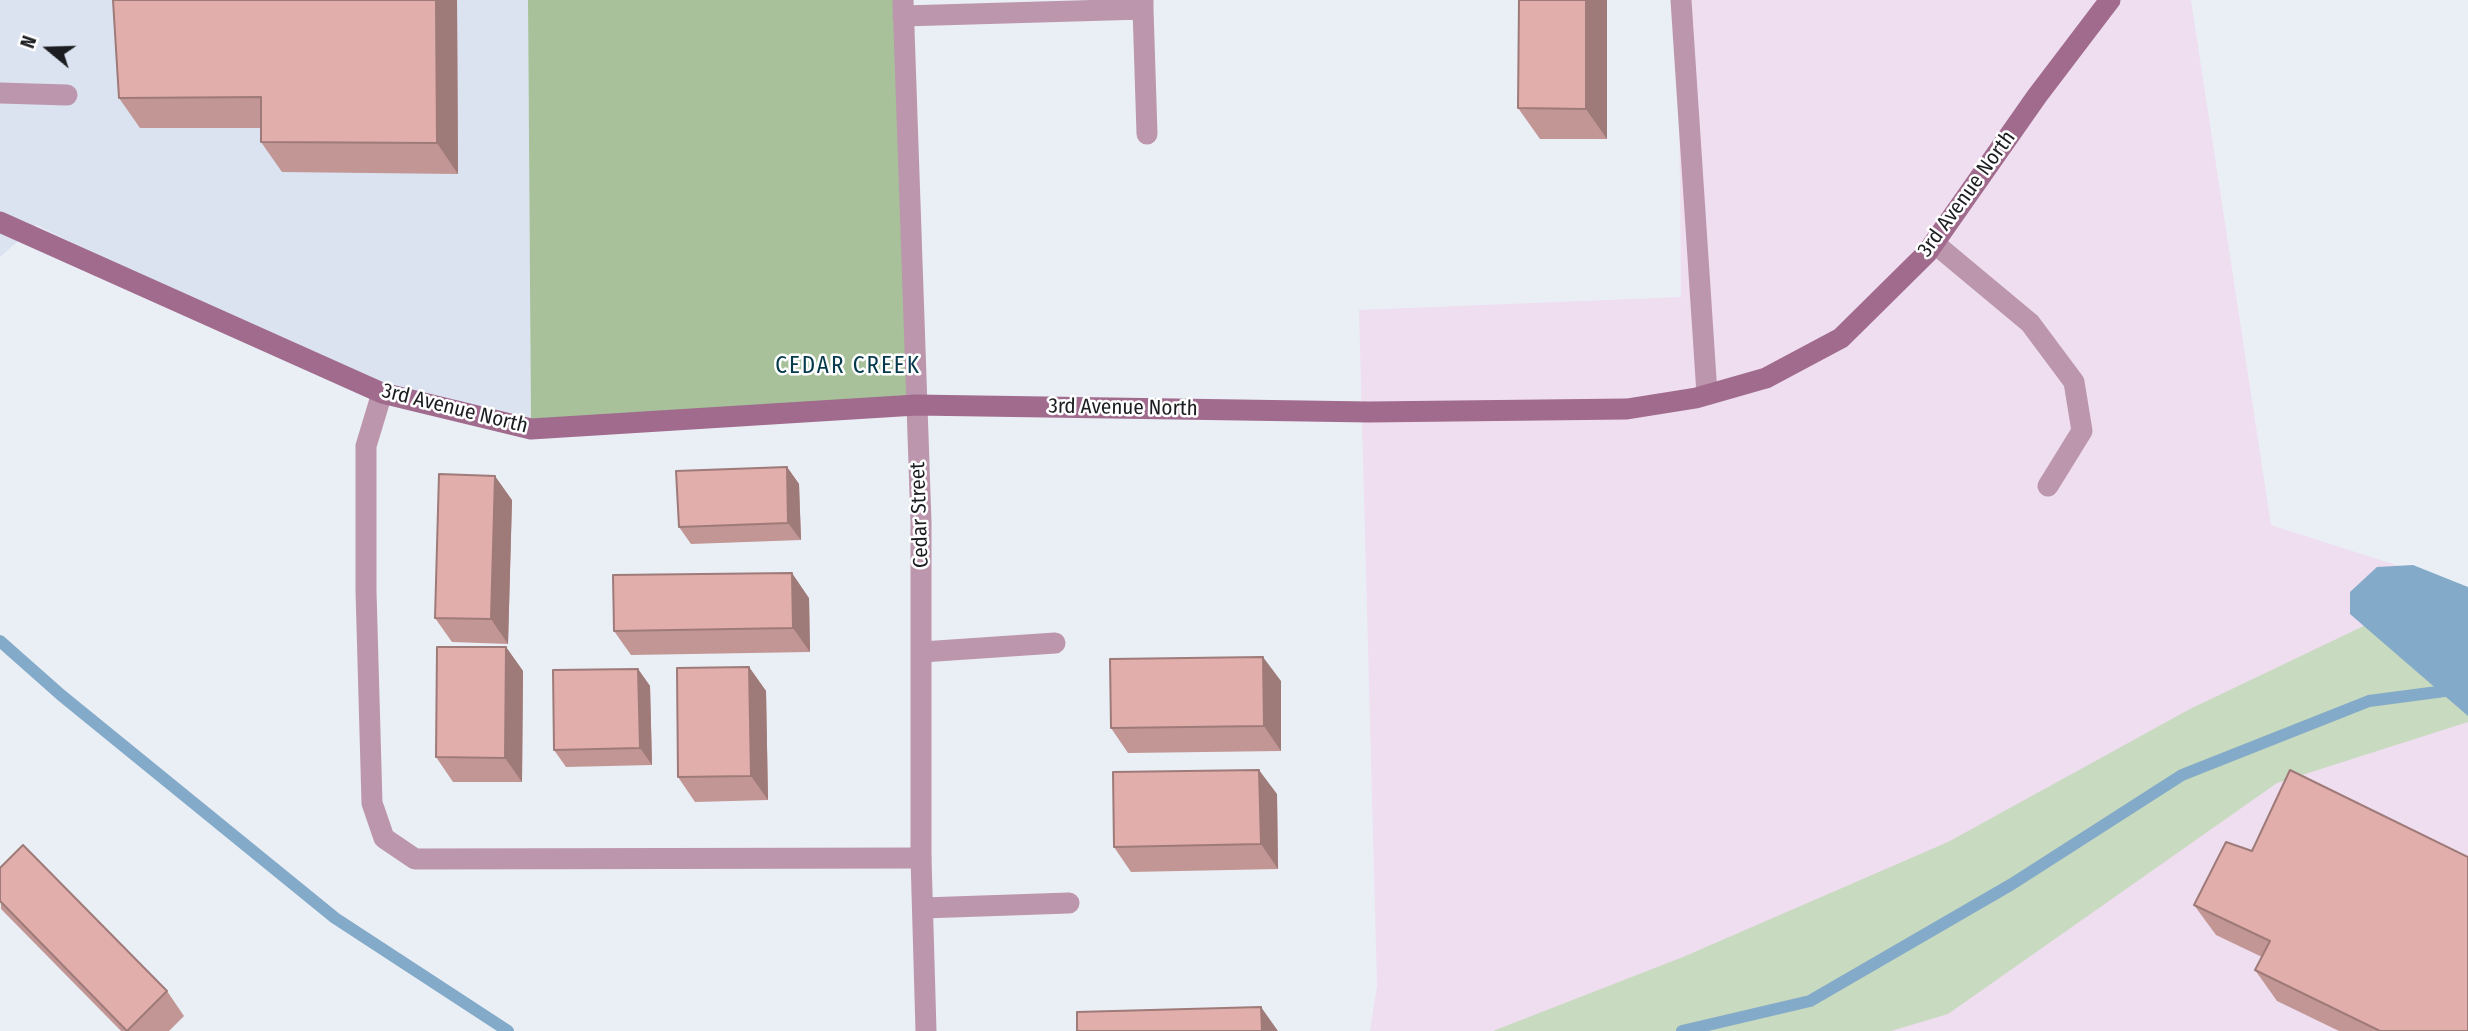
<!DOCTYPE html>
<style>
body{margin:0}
#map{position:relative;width:2468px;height:1031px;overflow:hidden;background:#eaeff6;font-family:"Fira Sans Condensed",sans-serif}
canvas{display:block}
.north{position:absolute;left:14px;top:14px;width:70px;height:70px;-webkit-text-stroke:5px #fff;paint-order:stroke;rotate:289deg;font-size:19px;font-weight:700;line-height:28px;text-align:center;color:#1c1d20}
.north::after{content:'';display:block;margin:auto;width:24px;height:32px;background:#1c1d20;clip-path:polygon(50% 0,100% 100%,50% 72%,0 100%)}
</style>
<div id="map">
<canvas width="2468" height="1031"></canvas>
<div class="north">N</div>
</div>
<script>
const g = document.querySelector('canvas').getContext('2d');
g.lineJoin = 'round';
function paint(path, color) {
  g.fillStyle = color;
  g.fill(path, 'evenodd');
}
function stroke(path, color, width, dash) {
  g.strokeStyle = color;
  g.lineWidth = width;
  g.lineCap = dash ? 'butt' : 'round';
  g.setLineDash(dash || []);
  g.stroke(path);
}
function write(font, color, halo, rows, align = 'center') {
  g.font = font + ' "Fira Sans Condensed",sans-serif';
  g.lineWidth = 5;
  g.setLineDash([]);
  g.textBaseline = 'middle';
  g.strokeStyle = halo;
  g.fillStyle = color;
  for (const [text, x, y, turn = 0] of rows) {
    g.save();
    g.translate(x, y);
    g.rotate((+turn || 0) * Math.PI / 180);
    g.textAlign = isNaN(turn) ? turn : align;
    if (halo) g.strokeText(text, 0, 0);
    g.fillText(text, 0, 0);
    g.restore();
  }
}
const built = new Path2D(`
 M0,0H528L531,429L382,393L36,225L0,257Z`);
const industrial = new Path2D(`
 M1678,0H2191L2271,525L2468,588V1031H1370L1377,986L1359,310L1681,297Z`);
const green = new Path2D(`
 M2418,600L2468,613V722L2277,783L1948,1014L1891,1031H1493L1683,957L1948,842L2190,709Z`);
const forest = new Path2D(`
 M528,0H903L916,405L531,429Z`);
const water = new Path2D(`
 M2413,565L2468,587V716L2350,614V592L2377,567Z`);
const stream = new Path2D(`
 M0,641L61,695L335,918L508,1031
 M1682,1031L1810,1001L2012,884L2182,775L2369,701L2468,688`);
const lane = new Path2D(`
 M1681,0L1707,394
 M1143,9L1147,134
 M903,16L1143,9V0
 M0,93L67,95
 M1934,243L2030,323L2074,382L2082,431L2048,486
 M382,393L366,446V591L372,803L384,838L415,859L921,858
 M922,652L1055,643
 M923,908L1069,903`);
const street = new Path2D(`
 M903,0L921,522V858L926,1031`);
const secondary = new Path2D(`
 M0,222L382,393L531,429L916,405L1369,412L1627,409L1696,398L1766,378L1841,338L1927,253L2037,96L2110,0`);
const wall = new Path2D(`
 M113,0H457L458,174L282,172L261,142V128H140L119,98Z
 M1519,0H1607V139H1540L1518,108Z
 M787,467L799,484L801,540L691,544L679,527Z
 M512,500L508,644L452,642L435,618Z
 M809,598L810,652L631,655L614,631Z
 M506,647L523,671L522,782H453L436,757Z
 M749,667L766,691L768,800L695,802L678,777Z
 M638,669L650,686L652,765L566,767L554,750Z
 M1281,681V751L1128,753L1111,728Z
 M1277,794L1278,869L1131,872L1114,847Z
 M2252,851L2468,1031H2339L2277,1001L2255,970L2262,957L2216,935L2194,905Z
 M0,868L167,991L184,1016L169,1031H121L1,909Z`);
const shadedWall = new Path2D(`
 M436,0H457L458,174L437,143Z
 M1586,0H1607V139L1586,109Z
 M787,467L799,484L801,540L788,523Z
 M495,476L512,500L508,644L491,619Z
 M792,573L809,598L810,652L793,628Z
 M506,647L523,671L522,782L505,758Z
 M1263,657L1281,681V751L1264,726Z
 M749,667L766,691L768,800L751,776Z
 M638,669L650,686L652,765L640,748Z
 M1259,770L1277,794L1278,869L1261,844Z
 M1261,1007L1278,1031H1262Z`);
const building = new Path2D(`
 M113,0H436L437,143L261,142V97L119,98Z
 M1519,0H1586V109L1518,108Z
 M787,467L788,523L679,527L676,471Z
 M439,474L495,476L491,619L435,618Z
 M792,573L793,628L614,631L613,575Z
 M437,647H506L505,758L436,757Z
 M1263,657L1264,726L1111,728L1110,659Z
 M749,667L751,776L678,777L677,668Z
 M638,669L640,748L554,750L553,670Z
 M1259,770L1261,844L1114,847L1113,772Z
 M2290,770L2468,857V1031H2380L2255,970L2270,941L2194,905L2226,842L2252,851Z
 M23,845L167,991L127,1031L0,901V868Z
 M1261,1007L1262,1031H1077V1012Z`);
const streetNames = [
 ["3rd Avenue North",1967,194,-54],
 ["3rd Avenue North",1123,408,1],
 ["3rd Avenue North",455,409,14],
 ["Cedar Street",920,515,-92]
];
const neighbourhoodNames = [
 ["CEDAR CREEK",848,367]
];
paint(built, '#dbe3f1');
paint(industrial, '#efdef0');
paint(green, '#c8dabf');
paint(forest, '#a8c19a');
paint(water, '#84aac9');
stroke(stream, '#84aac9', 12);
stroke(lane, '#bc96ad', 21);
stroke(street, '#bc96ad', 21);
stroke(secondary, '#a16b8d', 21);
paint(wall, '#c29694');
paint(shadedWall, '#9e7a78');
paint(building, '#e1aeac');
stroke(building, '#9e7a78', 2);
write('21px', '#1c1d20', '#fff', streetNames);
g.letterSpacing = '2px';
write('23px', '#053a4c', '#fff', neighbourhoodNames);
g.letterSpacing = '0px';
</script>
